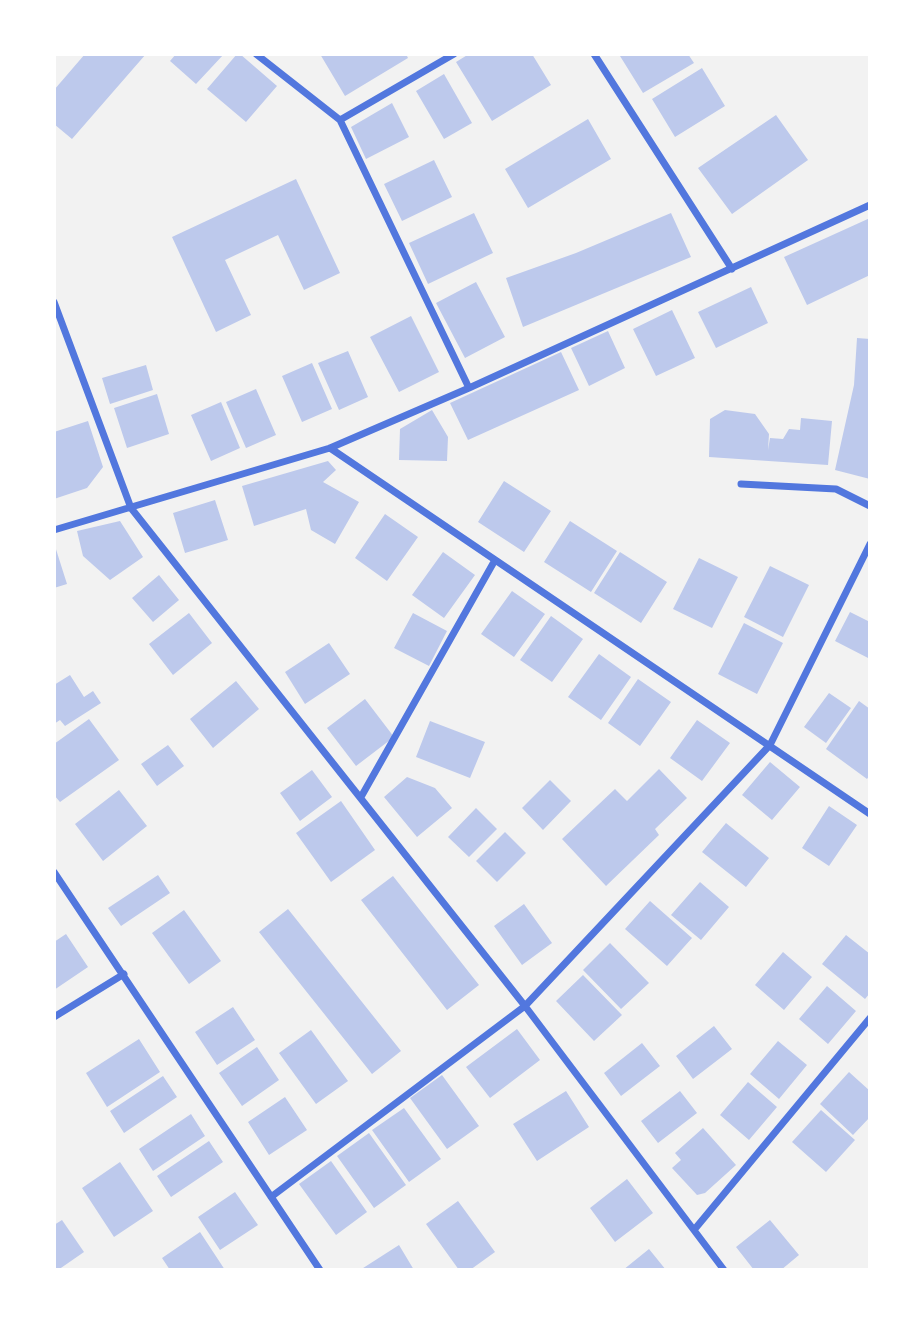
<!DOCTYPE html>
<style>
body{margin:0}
#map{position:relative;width:924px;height:1324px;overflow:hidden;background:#f2f2f2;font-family:"Alegreya Sans",sans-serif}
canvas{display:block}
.frame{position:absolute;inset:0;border:56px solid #fff;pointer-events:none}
</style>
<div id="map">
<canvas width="924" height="1324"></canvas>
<div class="frame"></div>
</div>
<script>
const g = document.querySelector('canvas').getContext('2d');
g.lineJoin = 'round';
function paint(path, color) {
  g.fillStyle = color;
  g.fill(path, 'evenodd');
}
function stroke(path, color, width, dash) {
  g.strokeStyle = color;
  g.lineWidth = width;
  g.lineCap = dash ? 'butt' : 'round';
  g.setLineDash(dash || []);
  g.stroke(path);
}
const building = new Path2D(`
 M85,54H146L72,139L54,124V90Z
 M176,54H224L196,84L170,61Z
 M237,54H240L277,86L246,122L207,89Z
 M320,54H406L408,58L345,96Z
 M469,54H532L551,85L492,121L456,62Z
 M622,54H688L694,63L643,93L620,56Z
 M702,68L725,106L675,137L652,99Z
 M444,74L472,123L444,139L416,91Z
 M392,103L409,137L366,159L351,127Z
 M776,115L808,160L732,214L698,168Z
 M588,119L611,159L528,208L505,169Z
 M434,160L452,197L402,221L384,184Z
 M296,179L340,273L304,290L278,235L225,260L251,315L216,332L172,237Z
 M474,213L493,253L428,284L409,243Z
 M671,213L691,257L523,327L506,278L576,253Z
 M870,218V275L807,305L784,257Z
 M476,282L505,337L465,358L436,303Z
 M751,287L768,323L716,348L698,312Z
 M672,310L695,358L656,376L633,329Z
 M411,316L439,372L399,392L370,337Z
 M608,331L625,368L589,386L571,348Z
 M857,338L870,339V479L835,470L854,385Z
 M348,351L368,397L339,410L318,363Z
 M561,352L579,390L468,440L450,403Z
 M312,363L332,409L302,422L282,376Z
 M146,365L153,390L110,404L102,378Z
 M256,389L276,435L246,448L226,402Z
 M157,394L169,434L127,448L114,408Z
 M221,402L240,448L211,461L191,415Z
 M432,410L448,437L447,461L399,460L400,429Z
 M725,410L755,414L769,434L768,450L770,438L783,439L789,429L800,430L801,418L832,421L828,465L709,457L710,419Z
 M88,421L103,467L87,488L54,499V432Z
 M328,461L336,470L323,482L359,502L335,544L311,530L306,509L254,526L242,486Z
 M504,481L551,511L524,552L478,522Z
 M215,500L228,540L185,553L173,513Z
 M385,514L418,537L387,581L355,558Z
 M120,521L143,557L110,580L83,556L77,531Z
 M570,521L617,551L591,592L544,562Z
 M54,543L67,584L54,588Z
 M443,552L475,575L444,618L412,595Z
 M620,552L667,582L641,623L594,593Z
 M699,558L738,577L712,628L673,609Z
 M770,566L809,585L783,637L744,617Z
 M159,575L179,600L153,622L132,598Z
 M512,591L545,614L514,657L481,634Z
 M850,612L870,622V659L835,641Z
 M189,613L212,643L173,675L149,644Z
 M413,613L447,631L429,666L394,648Z
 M551,616L583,639L552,682L520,660Z
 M744,623L783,643L757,694L718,674Z
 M329,643L350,674L305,704L285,672Z
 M599,654L631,677L601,720L568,697Z
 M70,675L84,697L93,691L101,703L65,726L60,720L54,724V685Z
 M638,679L671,702L640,746L608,723Z
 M236,681L259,709L213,748L190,719Z
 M829,693L851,708L826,743L804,727Z
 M365,699L394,737L356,766L327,728Z
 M859,701L870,709V775L867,779L826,749Z
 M89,719L119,760L60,802L54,795V744Z
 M697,720L730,743L702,781L670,758Z
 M430,721L485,742L470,778L416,757Z
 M168,745L184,766L157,786L141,764Z
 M770,762L800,787L772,820L742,795Z
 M659,769L687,798L655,829L659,835L606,886L562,839L615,789L627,801Z
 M312,770L332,797L300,821L280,793Z
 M407,777L435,788L452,808L417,837L384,797Z
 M550,780L571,801L543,830L522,808Z
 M119,790L147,826L103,861L75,824Z
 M341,801L375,850L331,882L296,833Z
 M829,806L857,825L829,866L802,848Z
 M476,808L497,829L469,857L448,837Z
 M726,823L769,858L746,887L702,852Z
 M505,832L526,853L497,882L476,861Z
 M158,875L170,893L121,926L108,908Z
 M393,876L479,985L447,1010L361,900Z
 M700,882L729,907L701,940L671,915Z
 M650,901L692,938L667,966L625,929Z
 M524,904L552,943L522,965L494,926Z
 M288,909L401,1051L372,1074L259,932Z
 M184,910L221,961L189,984L152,933Z
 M66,934L88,967L54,990V942Z
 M846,935L870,954V993L865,999L822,964Z
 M610,943L649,983L621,1009L583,970Z
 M783,952L812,977L784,1010L755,985Z
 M583,975L622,1015L594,1041L556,1001Z
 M827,986L856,1011L828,1044L799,1019Z
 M233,1007L255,1040L217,1065L195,1032Z
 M714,1026L732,1049L693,1079L676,1056Z
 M517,1029L540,1060L490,1098L466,1067Z
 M311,1030L348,1081L316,1104L279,1053Z
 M139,1039L160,1072L107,1107L86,1073Z
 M778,1041L807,1065L779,1099L750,1074Z
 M642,1043L660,1066L621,1096L604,1073Z
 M257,1047L279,1080L242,1106L219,1073Z
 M849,1072L870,1091V1117L853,1135L820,1104Z
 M442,1075L479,1126L447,1149L410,1098Z
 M163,1076L177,1097L124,1133L110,1111Z
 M748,1082L777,1107L749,1140L720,1115Z
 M566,1091L589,1127L537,1161L513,1124Z
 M680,1091L697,1113L658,1143L641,1121Z
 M285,1097L307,1130L269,1155L248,1122Z
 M404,1108L441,1159L409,1182L372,1130Z
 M821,1110L855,1140L826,1172L792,1142Z
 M191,1114L205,1136L153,1171L139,1149Z
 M703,1128L736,1165L705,1193L697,1195L672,1168L681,1160L675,1153Z
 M369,1133L406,1185L374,1208L337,1156Z
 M209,1141L223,1162L171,1197L157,1176Z
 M331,1161L367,1212L336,1235L299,1184Z
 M120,1162L153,1211L114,1237L82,1188Z
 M627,1179L653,1213L615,1242L590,1208Z
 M235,1192L258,1225L220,1250L198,1217Z
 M458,1201L495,1252L470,1270H459L426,1224Z
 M62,1220L84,1252L58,1270H54V1225Z
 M770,1220L799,1255L781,1270H754L736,1247Z
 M200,1232L225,1270H170L162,1258Z
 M399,1245L414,1270H360Z
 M649,1249L666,1270H623Z`);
const minor = new Path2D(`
 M256,54L340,120L469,388
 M594,54L732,269
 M340,120L454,54
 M54,302L131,508L525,1006L724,1270
 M330,448L870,814
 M741,484L836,489L870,506
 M54,530L330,448L469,388L870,205
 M361,797L495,560
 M54,872L320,1270
 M54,1017L124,974
 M271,1197L525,1006L770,745L870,544
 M694,1230L870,1018`);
paint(building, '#bdc9ec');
stroke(minor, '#5277de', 7);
</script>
